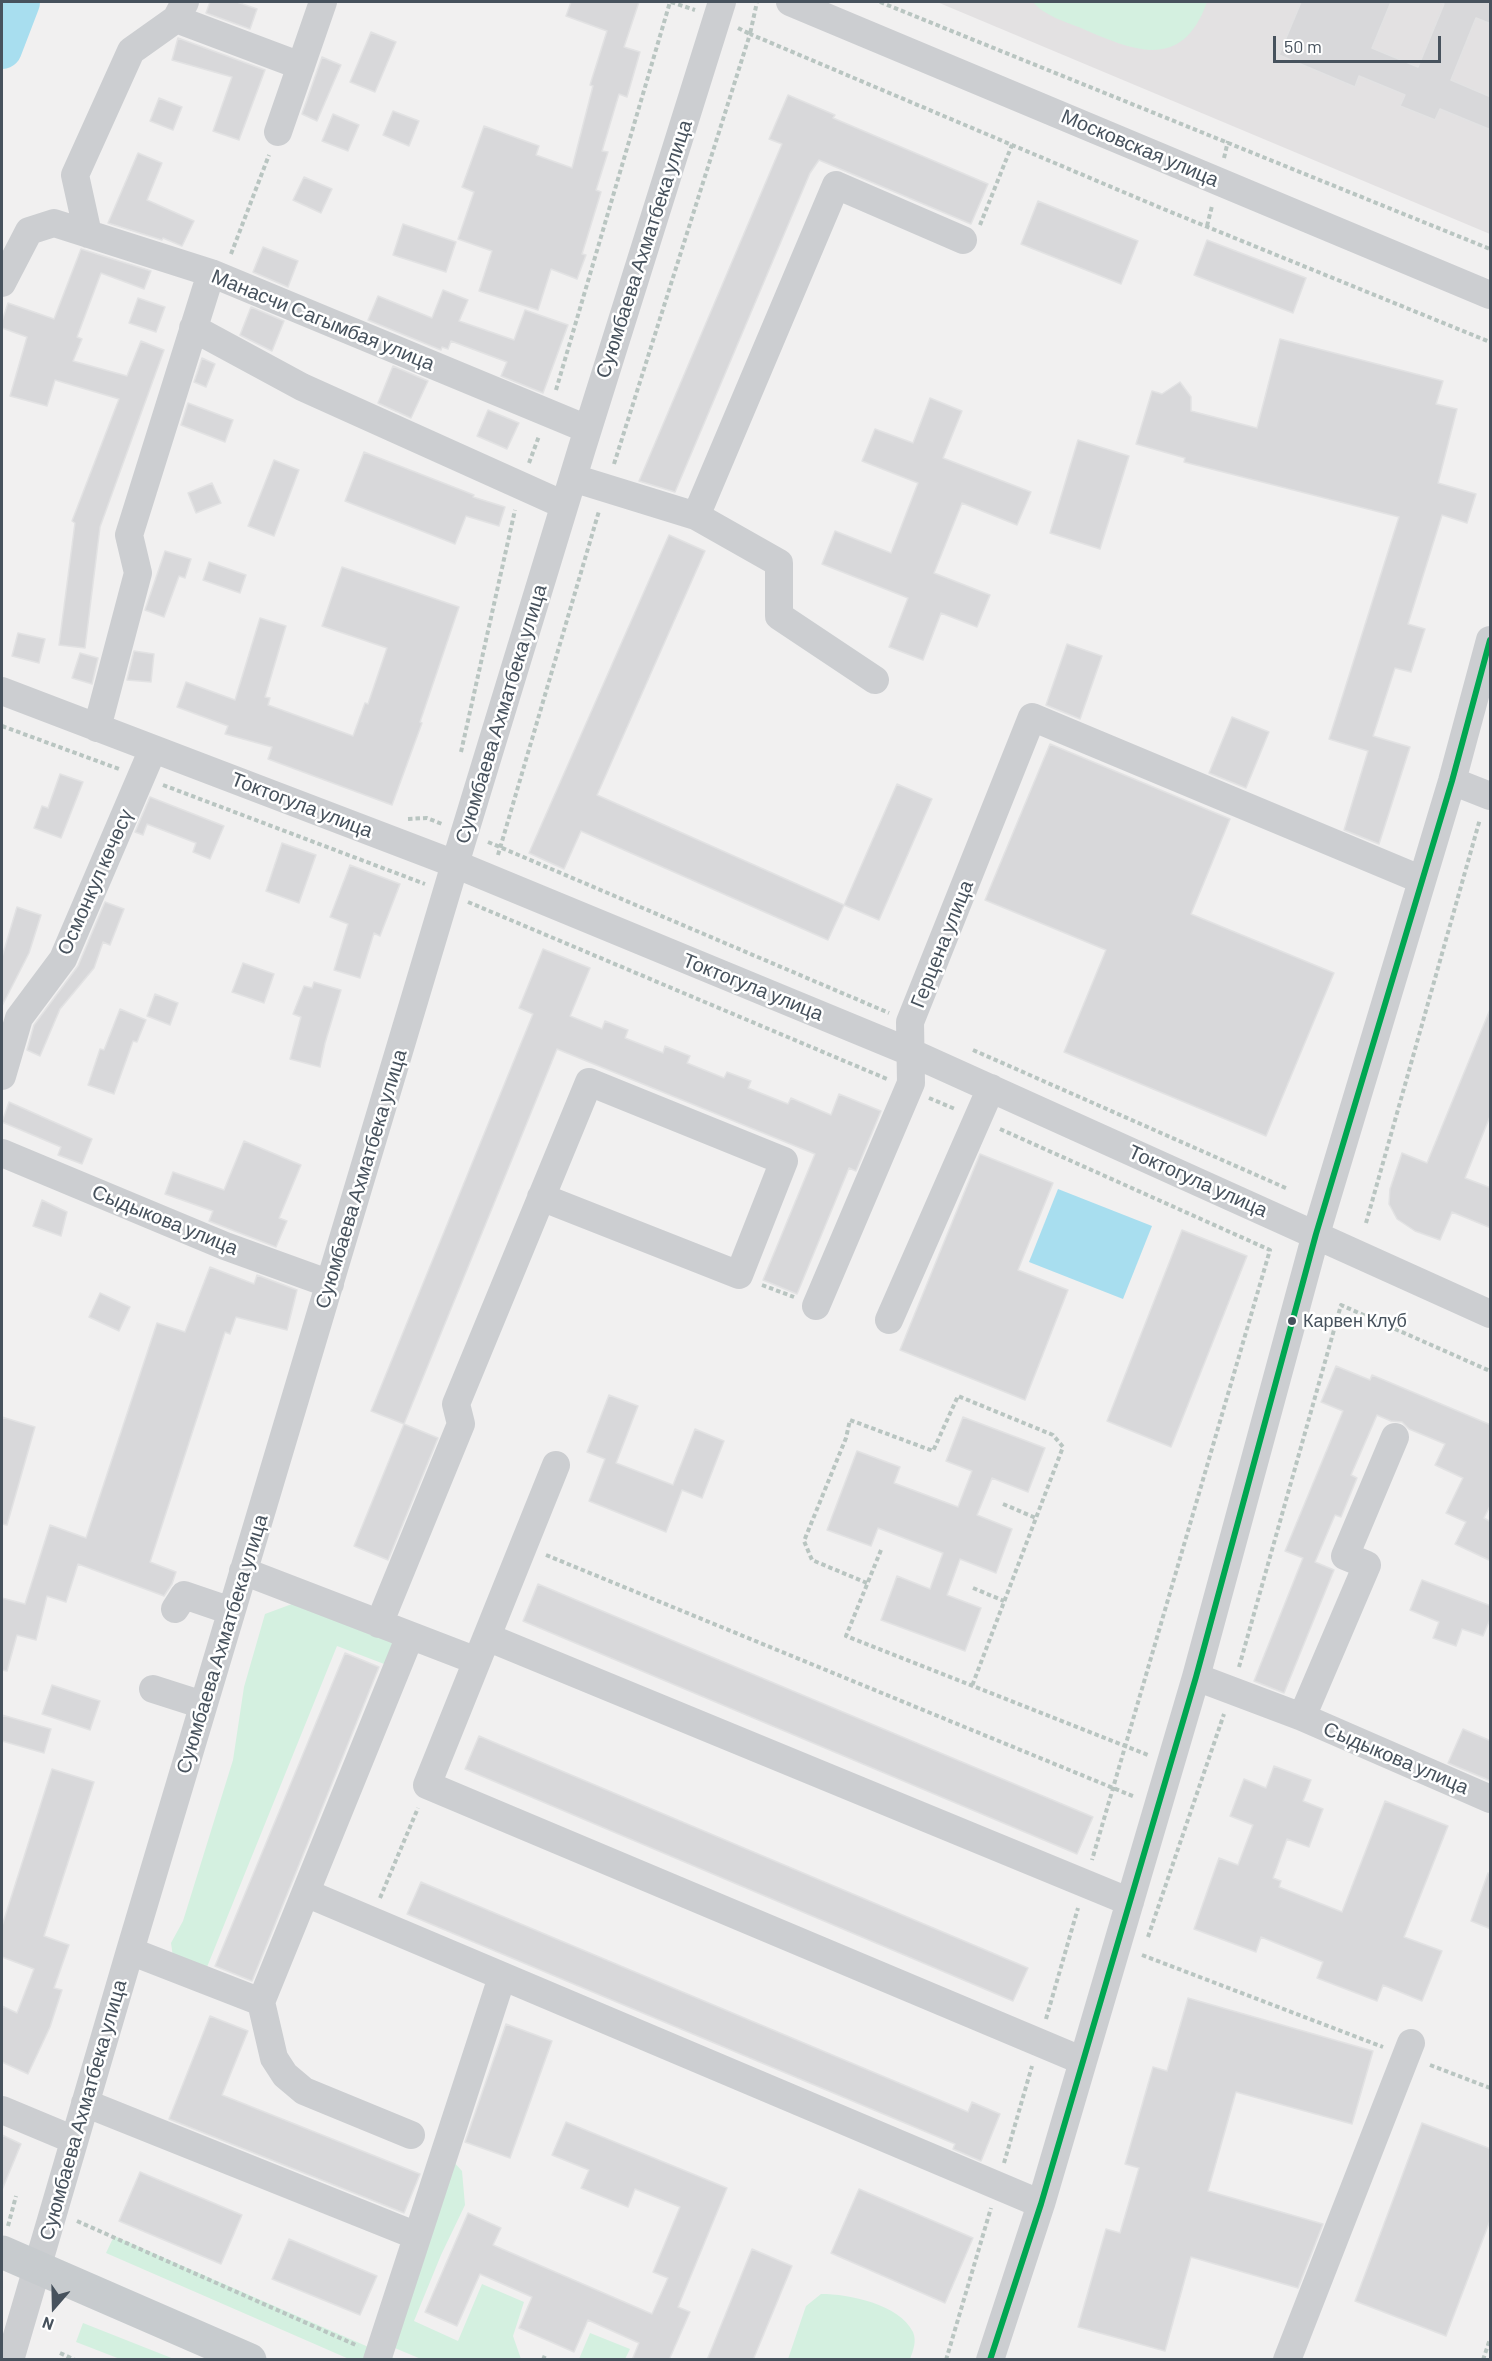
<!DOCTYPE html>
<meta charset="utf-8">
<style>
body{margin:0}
#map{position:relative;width:1492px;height:2361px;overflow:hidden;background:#f1f0f0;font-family:Barlow,sans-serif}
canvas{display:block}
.frame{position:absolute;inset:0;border:3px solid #47525d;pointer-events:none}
.north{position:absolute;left:24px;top:2277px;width:60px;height:60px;-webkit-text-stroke:4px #fff;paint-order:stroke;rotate:200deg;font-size:16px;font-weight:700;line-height:24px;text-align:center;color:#47525d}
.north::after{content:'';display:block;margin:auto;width:21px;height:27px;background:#47525d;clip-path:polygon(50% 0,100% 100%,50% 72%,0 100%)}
.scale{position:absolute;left:1273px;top:36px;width:168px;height:27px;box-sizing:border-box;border:3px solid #47525d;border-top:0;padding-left:8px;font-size:18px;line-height:21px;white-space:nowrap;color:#47525d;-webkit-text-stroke:4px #fff;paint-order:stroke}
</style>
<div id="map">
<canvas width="1492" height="2361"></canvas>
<div class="frame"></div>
<div class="north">N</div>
<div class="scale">50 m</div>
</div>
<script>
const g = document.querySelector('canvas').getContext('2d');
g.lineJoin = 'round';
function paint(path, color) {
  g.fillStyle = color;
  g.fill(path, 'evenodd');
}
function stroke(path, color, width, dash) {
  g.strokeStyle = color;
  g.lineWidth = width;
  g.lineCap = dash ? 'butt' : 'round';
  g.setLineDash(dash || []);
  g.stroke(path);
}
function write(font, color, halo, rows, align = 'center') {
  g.font = font + ' Barlow,sans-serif';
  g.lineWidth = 5;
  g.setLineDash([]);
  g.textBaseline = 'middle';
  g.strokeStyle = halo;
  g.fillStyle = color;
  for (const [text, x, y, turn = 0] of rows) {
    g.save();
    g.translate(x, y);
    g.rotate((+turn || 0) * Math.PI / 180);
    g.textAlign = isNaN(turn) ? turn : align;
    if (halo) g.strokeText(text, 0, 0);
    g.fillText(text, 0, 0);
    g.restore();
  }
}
const education = new Path2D(`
 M937,2H1490V234Z`);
const green = new Path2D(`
 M1033,2H1207C1182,72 1134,51 1081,28C1066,22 1043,15 1033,2Z
 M300,1601L404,1638L392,1667L337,1646L205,1972L173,1957L171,1943L183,1921L233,1760L244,1687L265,1614Z
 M451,2159L462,2171L465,2205L441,2255L414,2321L458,2341L482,2284L524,2302L513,2336L521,2359H421L390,2346Z
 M114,2236L396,2359H349L106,2253Z
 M821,2294C849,2294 899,2304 913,2332C917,2341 913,2351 910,2359H788L806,2306Z
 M83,2323L174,2359H120L76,2342Z
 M590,2333L630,2349L625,2359H579Z`);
const water = new Path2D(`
 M1058,1189L1152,1226L1123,1299L1029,1262Z`);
const river = new Path2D(`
 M2,49L20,2`);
const building = new Path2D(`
 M210,2H237L257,9L250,29L206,13Z
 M571,2H639L624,47L640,52L627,97L619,94L602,151L608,152L596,190L601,192L582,254L586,255L577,279L551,269L538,310L479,291L492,251L458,239L474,192L462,187L484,126L539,146L536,155L572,168L593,86L590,85L607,31L566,16Z
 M1301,2H1391L1372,48L1418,67L1444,4L1438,2H1491V24L1476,18L1451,80L1491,97V130L1440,109L1435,120L1400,106L1405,95L1359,76L1355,87L1279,55Z
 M371,32L396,42L375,92L350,82Z
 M178,38L265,70L239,140L213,131L232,77L172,60Z
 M322,57L341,65L317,121L302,114Z
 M788,95L835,115L833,118L988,184L971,224L819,160L810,173L675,492L639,481L782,144L769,139Z
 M159,98L182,107L173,130L150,121Z
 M393,111L419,121L409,146L383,135Z
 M333,114L359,125L348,151L322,141Z
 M138,153L162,163L147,200L194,221L182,246L163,238L162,240L108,223Z
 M304,177L332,189L321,213L293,200Z
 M1038,201L1138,241L1121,284L1021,244Z
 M403,224L456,242L446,272L393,255Z
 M1207,240L1306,278L1293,313L1194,275Z
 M263,247L298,261L288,287L253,272Z
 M81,249L151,271L144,289L101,273L77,337L82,339L73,361L127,376L141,341L164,350L100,527L85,648L59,645L75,523L72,521L119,399L55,380L47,406L10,396L27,337L2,328V321L8,303L54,319Z
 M443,290L468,300L459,321L514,340L525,310L568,325L543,393L501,376L507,362L451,341L448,349L442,347L441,350L368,320L378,296L432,318Z
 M138,298L165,307L156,332L129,323Z
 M251,307L284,321L272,351L240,335Z
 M1280,339L1443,381L1436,404L1457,409L1438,483L1476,494L1467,523L1442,515L1408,624L1425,629L1411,672L1395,668L1373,736L1410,747L1379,844L1344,830L1368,751L1329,739L1399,517L1184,462L1185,458L1136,444L1152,391L1162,394L1180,382L1191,397V411L1257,428Z
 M202,358L215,364L206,387L194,382Z
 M393,366L428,381L411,418L378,403Z
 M930,398L962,411L943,458L1031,492L1017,525L962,503L934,573L990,595L977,627L941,613L923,660L889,647L908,598L822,564L835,531L891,553L918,483L862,461L875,429L913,443Z
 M188,403L233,420L225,442L181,425Z
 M488,410L519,423L507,449L477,436Z
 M1078,440L1129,456L1100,549L1050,533Z
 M364,452L474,495L473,497L505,507L499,526L466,516L455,544L345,501Z
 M274,460L299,470L274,536L248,526Z
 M212,483L221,503L196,513L188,493Z
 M669,535L705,551L597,795L844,905L828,940L581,831L564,869L529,853Z
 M165,551L191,559L185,578L179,576L164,617L145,610Z
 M209,562L246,575L240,593L203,580Z
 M342,567L459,607L420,722L422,723L392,805L268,759L272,747L225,734L228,726L177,707L186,682L235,700L260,618L286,626L265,697L270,698L268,705L353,736L365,703L368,704L387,648L322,626Z
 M18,633L45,639L39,663L12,656Z
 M1067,644L1102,656L1080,719L1046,705Z
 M134,651L154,654L151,682L127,680Z
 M80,653L98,658L92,684L72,678Z
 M1232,717L1269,732L1246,788L1209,773Z
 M1050,744L1230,819L1191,914L1334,973L1266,1136L1064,1052L1106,950L985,900Z
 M60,774L83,782L61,838L34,828L42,806L48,808Z
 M897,784L932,799L879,920L844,905Z
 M150,797L224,826L210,859L193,852L196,843L147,824L143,835L135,832Z
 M282,843L316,855L299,903L266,891Z
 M350,865L400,884L380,936L374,933L360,978L334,970L348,924L330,917Z
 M105,902L124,909L110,945L103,942L94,968L60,1009L40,1056L27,1050L34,1025L78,966Z
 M17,907L41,915L29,953L2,1006V957Z
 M543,949L590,968L570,1016L602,1029L605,1021L628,1030L625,1038L663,1053L665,1046L690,1056L687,1063L724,1078L727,1072L751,1081L748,1088L788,1104L791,1098L831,1115L839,1094L881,1111L856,1171L849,1168L797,1294L763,1280L815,1154L557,1049L404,1424L371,1411L533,1014L519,1008Z
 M243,963L274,974L264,1003L232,992Z
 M314,982L341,990L325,1043L320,1067L290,1059L301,1017L293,1014L304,986L312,988Z
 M155,994L178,1003L170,1025L147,1016Z
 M1491,1007V1114L1465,1178L1491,1188V1228L1452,1212L1440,1240L1415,1231L1397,1219L1389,1204L1390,1189L1402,1153L1427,1163Z
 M120,1009L146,1020L137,1042L133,1041L114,1094L88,1085L100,1049L104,1050Z
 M9,1102L92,1139L82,1164L58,1155L61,1147L2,1122Z
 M244,1141L301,1165L279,1218L287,1221L276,1247L209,1221L213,1211L165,1194L173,1172L224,1190Z
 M980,1154L1053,1183L1018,1270L1068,1290L1025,1400L900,1350Z
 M42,1200L67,1212L61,1236L33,1226Z
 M1182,1230L1247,1256L1171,1447L1107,1421Z
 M210,1267L254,1284L257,1275L297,1290L287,1330L236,1317L230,1334L225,1332L150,1562L176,1572L172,1584L164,1596L78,1564L66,1602L47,1596L36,1640L17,1635L7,1671L2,1670V1598L25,1604L50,1525L86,1538L157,1323L185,1332Z
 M100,1293L130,1307L119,1331L89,1317Z
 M1336,1366L1370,1380L1372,1375L1491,1425V1504L1484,1518L1491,1522V1561L1455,1544L1466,1522L1446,1513L1463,1478L1435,1465L1445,1444L1409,1429L1402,1422L1391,1421L1377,1415L1351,1475L1357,1478L1341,1517L1335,1515L1315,1562L1334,1570L1284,1693L1254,1681L1303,1558L1285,1551L1343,1411L1321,1402Z
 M609,1395L638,1406L616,1463L673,1485L695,1429L724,1441L702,1498L682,1490L666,1532L589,1501L605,1459L587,1452Z
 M2,1417L35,1427L7,1525L2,1524Z
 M963,1417L1045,1448L1028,1492L992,1478L977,1515L1012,1529L996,1573L960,1559L947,1595L981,1608L965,1651L881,1620L897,1576L930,1589L943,1553L878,1528L871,1546L827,1530L857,1451L900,1467L894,1483L958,1507L972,1471L946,1461Z
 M404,1424L438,1438L388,1560L354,1546Z
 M1422,1580L1491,1606V1617L1483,1636L1462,1629L1456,1646L1433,1638L1439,1622L1410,1610Z
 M538,1584L1093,1817L1077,1854L523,1621Z
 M345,1653L379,1667L252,1981L215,1966Z
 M52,1685L100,1701L90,1730L42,1714Z
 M2,1715L51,1729L44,1753L2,1741Z
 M1463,1729L1491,1741V1781L1448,1763Z
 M479,1736L1028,1968L1013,2001L465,1769Z
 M1274,1766L1311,1780L1303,1801L1323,1809L1309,1847L1287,1839L1273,1878L1281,1881L1279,1887L1342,1912L1385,1801L1448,1826L1404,1937L1442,1951L1422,2001L1383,1985L1377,2001L1317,1978L1323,1962L1261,1937L1256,1952L1194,1929L1219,1858L1238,1865L1253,1825L1230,1816L1244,1779L1266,1788Z
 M52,1769L94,1782L44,1936L69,1945L54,1988L62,1990L50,2027L28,2074L2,2062V2006L17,2013L34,1969L2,1957V1926Z
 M1488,1873L1491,1874V1929L1471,1921Z
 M421,1882L968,2112L972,2102L1000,2114L981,2161L953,2149L955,2144L407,1914Z
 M1188,1998L1373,2051L1352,2124L1236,2092L1208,2191L1323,2224L1298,2288L1191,2257L1165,2351L1078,2327L1106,2229L1120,2233L1139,2168L1125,2164L1153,2067L1167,2071Z
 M210,2016L248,2031L222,2095L420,2174L404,2213L169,2119Z
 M506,2024L552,2041L510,2158L465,2142Z
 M566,2122L727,2188L678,2307L690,2312L669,2360H632L639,2343L588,2320L574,2352L519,2328L532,2297L480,2274L457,2326L425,2312L468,2213L501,2228L493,2245L652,2314L668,2278L653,2272L680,2207L635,2189L628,2207L581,2188L589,2170L552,2155Z
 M1422,2123L1491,2149V2218L1446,2336L1355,2301Z
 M2,2135L21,2144L2,2190Z
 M140,2172L242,2215L221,2264L119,2221Z
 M859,2189L973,2238L945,2303L831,2253Z
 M289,2239L377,2276L360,2315L272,2279Z
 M752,2249L792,2266L753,2360H707Z`);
const path = new Path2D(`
 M671,2L695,10
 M880,2L1490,249
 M738,28L750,34L757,2
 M1224,158L1228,141
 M980,225L1012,145
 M1207,226L1212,206
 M231,254L269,155
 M556,390L670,2
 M529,463L539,436
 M614,464L750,34L1161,208L1490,342
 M2,726L119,769
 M461,752L515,510
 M163,785L425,884
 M408,819L427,818L442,824
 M488,842L889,1013
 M498,855L599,511
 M468,902L887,1079
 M973,1050L1288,1189
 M929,1098L955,1109
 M1000,1129L1270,1250L1092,1860
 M1366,1223L1480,819
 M762,1285L794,1297
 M1003,1504L1036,1518
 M881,1550L846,1636L1148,1755
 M546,1555L1135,1797
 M867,1583L812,1560L804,1541L846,1438L850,1420L933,1451L958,1396L1053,1435L1063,1447L972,1686
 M973,1588L1004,1601
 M1239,1667L1341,1305L1490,1371
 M380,1898L418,1808
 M1148,1937L1224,1714
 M1142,1955L1383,2047
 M1046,2019L1078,1908
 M1430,2065L1490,2088
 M1004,2163L1032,2066
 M77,2221L358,2346
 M8,2226L16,2196
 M60,2353L75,2360
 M543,2360L545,2355
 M946,2360L991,2208
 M1483,2360L1490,2339`);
const minor = new Path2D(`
 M790,2L1490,295
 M176,19L301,66
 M278,132L323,2
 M88,234L75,175L131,51L176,19L185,2
 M2,283L29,231L54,223L211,273L587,429
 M193,328L302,387L564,505
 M573,478L696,516L779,563V616L875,680
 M696,516L836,185L963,240
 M2,691L455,864L910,1052L1490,1314
 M97,728L138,573L129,535L211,273
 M1452,781L1490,796
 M2,1076L19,1018L63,959L153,749
 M2,1153L225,1246L330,1284
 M816,1306L911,1083L910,1022L1032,717L1422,880
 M889,1320L991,1088
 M243,1571L477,1661L556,1465
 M175,1609L184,1595L231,1611
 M379,1624L461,1424L456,1404L589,1082L784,1161L739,1275L541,1197
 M487,1637L1130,1902
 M477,1661L427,1785L1083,2061
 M1196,1677L1302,1717L1367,1565L1345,1556L1395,1437
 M153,1689L203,1705
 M1302,1717L1490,1799
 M306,1893L1041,2204
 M130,1951L261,2002L410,1636
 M261,2002L274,2058L285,2075L304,2091L411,2135
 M85,2103L417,2236
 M2,2110L74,2140
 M10,2360L130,1951L455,864L582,448L722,2
 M377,2360L502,1977
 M990,2360L1041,2204L1196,1677L1316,1234L1452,781L1490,640
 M1287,2360L1411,2043`);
const major = new Path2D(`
 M2,2252L250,2360`);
const bus1 = new Path2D(`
 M990,2360L1041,2204L1196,1677L1316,1234L1452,781L1490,640`);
const markers = [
 [1292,1321,5,"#47525d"]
];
const busNames = [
 ["Карвен Клуб",1303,1321]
];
const streetNames = [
 ["Московская улица",1140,148,23],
 ["Суюмбаева Ахматбека улица",644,249,-72],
 ["Манасчи Сагымбая улица",323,320,22],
 ["Суюмбаева Ахматбека улица",501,714,-73],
 ["Токтогула улица",302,805,21],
 ["Осмонкул көчөсү",95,882,-66],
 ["Герцена улица",942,944,-68],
 ["Токтогула улица",753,987,22],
 ["Суюмбаева Ахматбека улица",361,1179,-73],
 ["Токтогула улица",1198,1181,24],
 ["Сыдыкова улица",165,1220,22],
 ["Суюмбаева Ахматбека улица",222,1644,-73],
 ["Сыдыкова улица",1396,1758,23],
 ["Суюмбаева Ахматбека улица",83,2110,-74]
];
paint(education, '#e3e1e2');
paint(green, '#d4f0e0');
paint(water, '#a8deef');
stroke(river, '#a8deef', 40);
paint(building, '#d8d8da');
stroke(building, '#e2e2e3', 1.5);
stroke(path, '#b9c5c1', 4, [4.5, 3]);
stroke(minor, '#ccced1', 28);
stroke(major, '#c7cbce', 33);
stroke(bus1, '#00a651', 6);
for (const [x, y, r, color] of markers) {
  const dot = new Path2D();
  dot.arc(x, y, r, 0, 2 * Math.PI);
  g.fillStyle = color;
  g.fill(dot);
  stroke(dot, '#fff', 2);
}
write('18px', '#47525d', '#fff', busNames, 'left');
write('20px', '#47525d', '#fff', streetNames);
</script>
